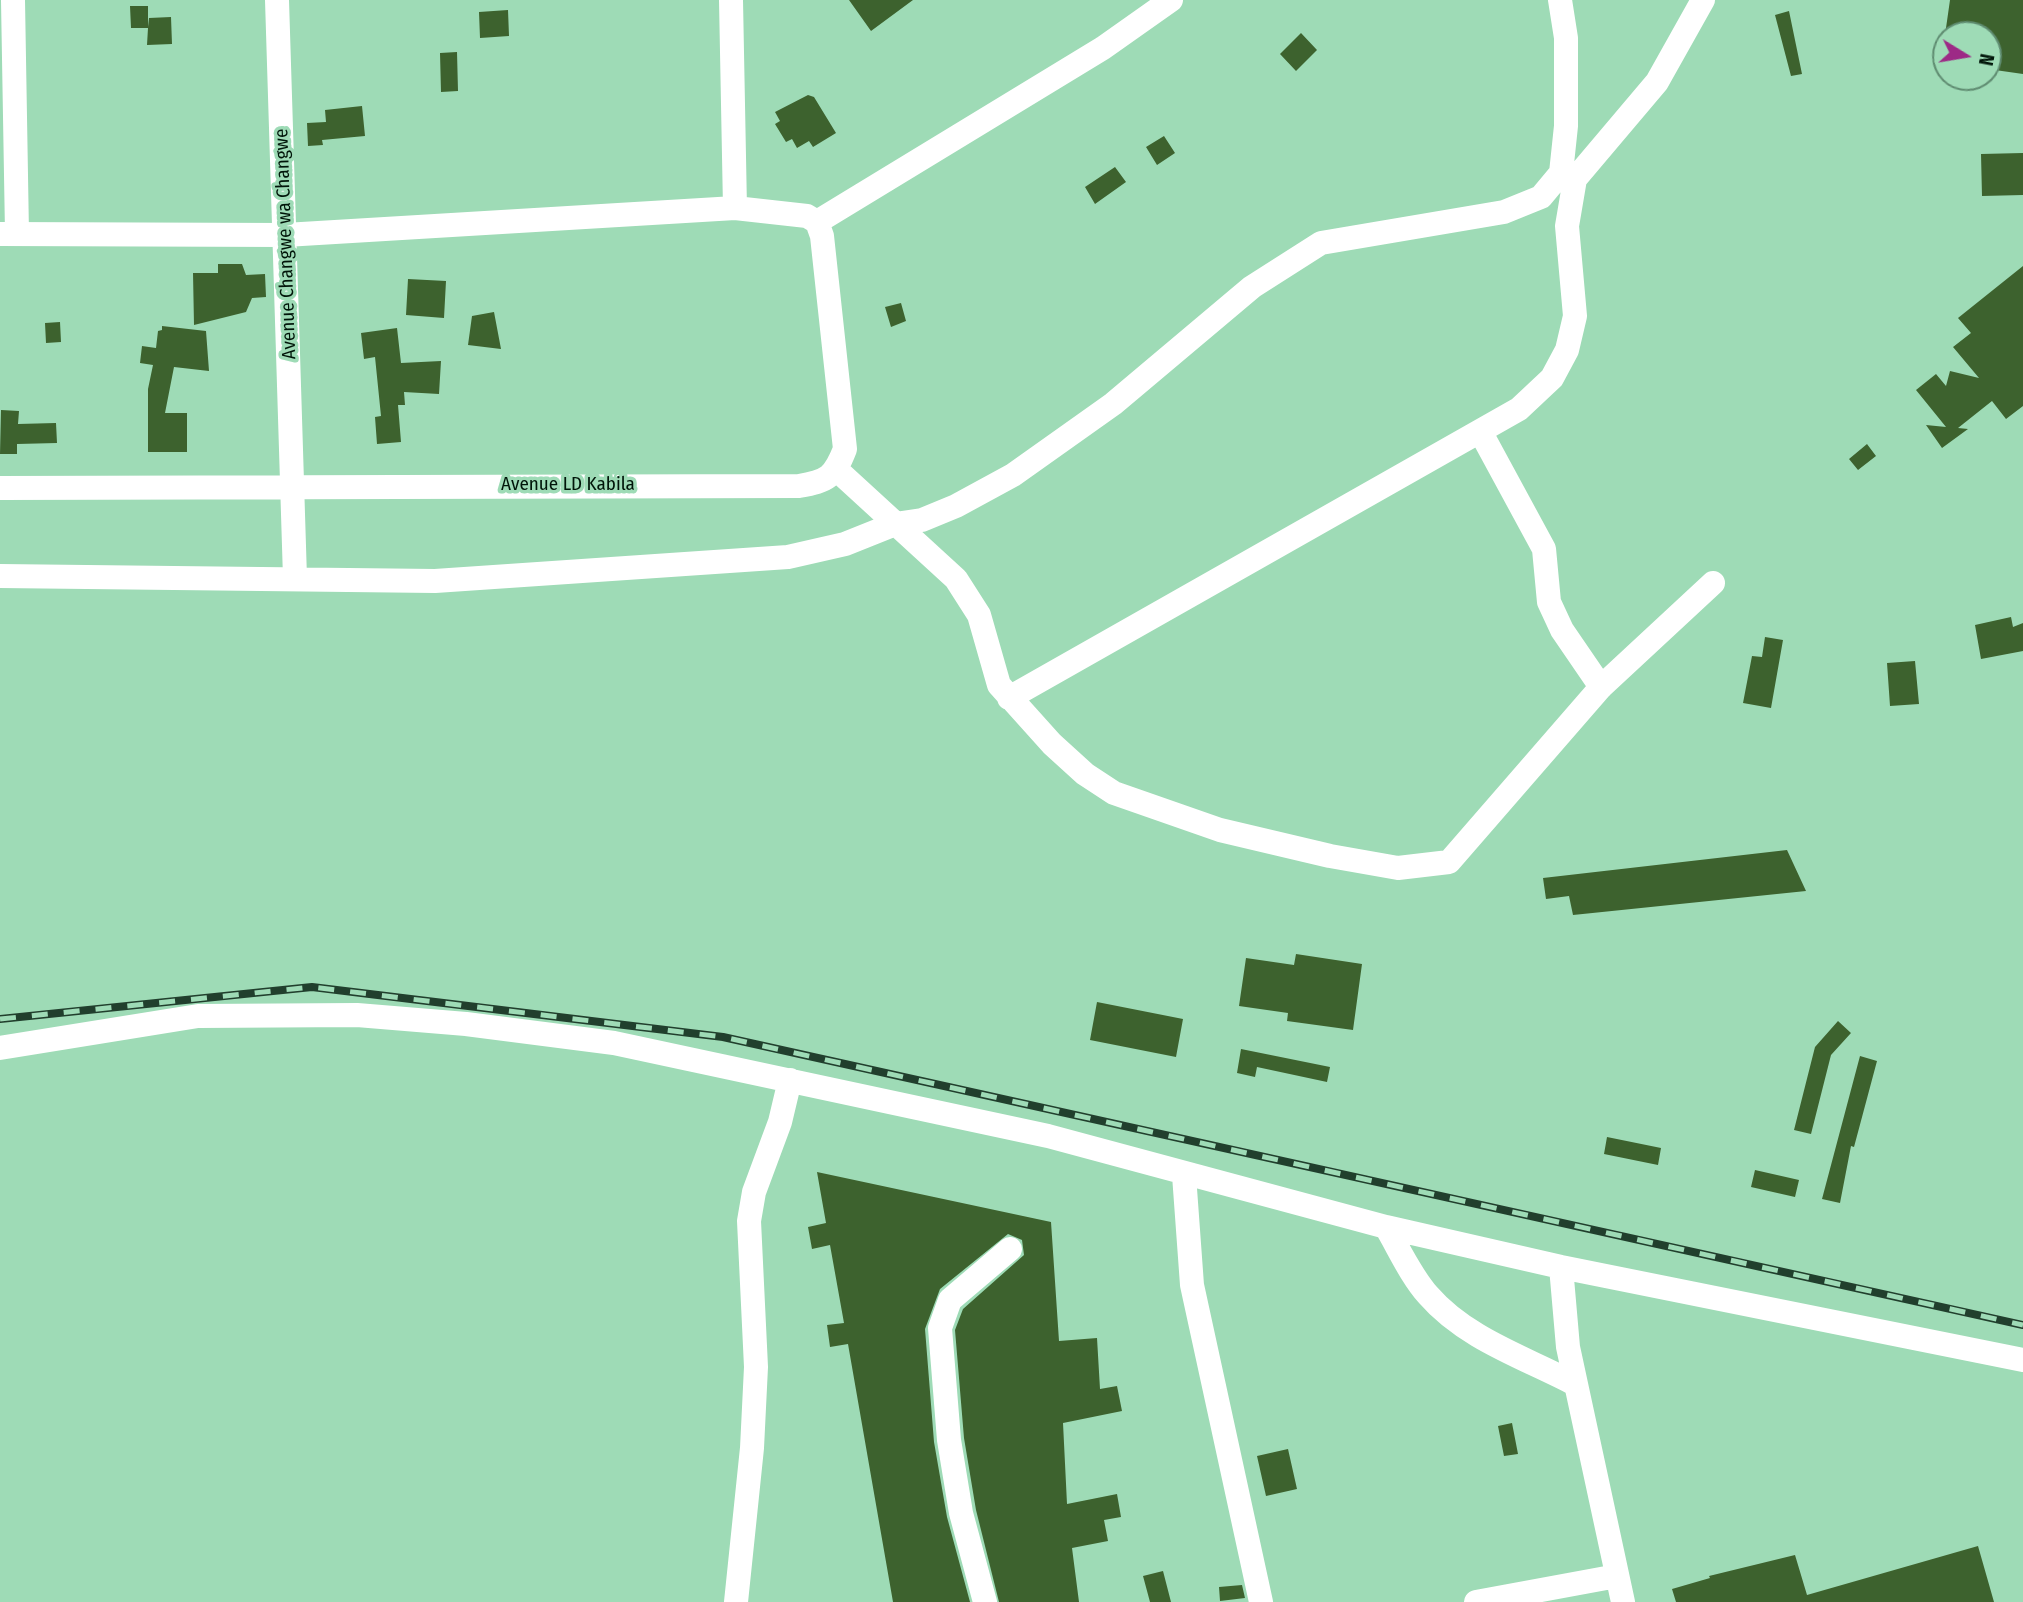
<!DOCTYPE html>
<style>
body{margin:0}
#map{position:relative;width:2023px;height:1602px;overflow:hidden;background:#9edbb6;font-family:"Fira Sans Condensed",sans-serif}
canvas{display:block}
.north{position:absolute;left:1932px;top:21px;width:70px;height:70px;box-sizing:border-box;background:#9edbb6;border:2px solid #5f8c71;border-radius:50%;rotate:101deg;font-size:19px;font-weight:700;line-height:28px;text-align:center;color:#001509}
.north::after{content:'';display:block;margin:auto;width:24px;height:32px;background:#9d2a86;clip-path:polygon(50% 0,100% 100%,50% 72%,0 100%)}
</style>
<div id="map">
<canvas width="2023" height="1602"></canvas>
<div class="north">N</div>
</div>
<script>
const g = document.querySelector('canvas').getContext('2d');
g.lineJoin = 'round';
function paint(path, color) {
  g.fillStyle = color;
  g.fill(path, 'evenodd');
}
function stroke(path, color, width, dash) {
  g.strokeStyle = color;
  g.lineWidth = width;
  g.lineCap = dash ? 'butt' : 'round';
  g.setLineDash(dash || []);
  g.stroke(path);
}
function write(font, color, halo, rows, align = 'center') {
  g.font = font + ' "Fira Sans Condensed",sans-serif';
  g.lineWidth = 7;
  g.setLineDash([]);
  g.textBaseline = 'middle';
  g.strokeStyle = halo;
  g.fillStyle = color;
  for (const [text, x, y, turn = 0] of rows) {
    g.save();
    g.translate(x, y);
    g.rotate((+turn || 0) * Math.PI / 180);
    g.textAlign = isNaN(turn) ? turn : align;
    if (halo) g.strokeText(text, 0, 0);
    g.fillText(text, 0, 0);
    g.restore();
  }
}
const building = new Path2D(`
 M849,0H913L871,31Z
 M1950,0H2023V74L1988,69V35H1945Z
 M130,6H148V27L149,18L171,17L172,44L147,45L148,28H131Z
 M508,10L509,36L480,38L479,12Z
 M1789,11L1802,74L1791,76L1775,15Z
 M1301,33L1317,50L1296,71L1280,54Z
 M457,52L458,91L441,92L440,53Z
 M808,95L814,97L836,133L813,147L809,141L797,148L792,139L786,142L775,124L780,121L775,112Z
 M362,106L365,136L322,140L323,145L308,146L307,123L326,122L325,110Z
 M1164,136L1175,153L1157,165L1146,147Z
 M2023,153V195L1982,196L1981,154Z
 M1115,167L1126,182L1095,204L1085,187Z
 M218,264H242L246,275L265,274L266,297L252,298L246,312L194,325L193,273H218Z
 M2023,266V406L2006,419L1992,401L1958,428L1968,429L1942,448L1926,425L1946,427L1916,390L1936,374L1946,386L1950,371L1979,378L1953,347L1971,333L1958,318Z
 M408,279L446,281L444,318L406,315Z
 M901,303L906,321L891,327L885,307Z
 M494,312L501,349L468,345L472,316Z
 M60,322L61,342L46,343L45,323Z
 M162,326L206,331L209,371L174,367L165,413H187V452H148V389L153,365L140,363L142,346L156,348L158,331L162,330Z
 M397,328L401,363L441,361L439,394L404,392L405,405H398L401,442L377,444L375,417L381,416L375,357L364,359L361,333Z
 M1,410L19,411L18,424L56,423L57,443L17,444V454H0Z
 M1867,444L1876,456L1858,470L1849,459Z
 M2011,617L2013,627L2023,623V651L1981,659L1975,625Z
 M1765,637L1783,640L1771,708L1743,703L1752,656L1762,657Z
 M1915,661L1919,704L1890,706L1887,663Z
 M1787,850L1806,891L1573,915L1569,896L1546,899L1543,878Z
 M1296,954L1362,964L1353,1030L1287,1021L1288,1013L1239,1006L1246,958L1294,965Z
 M1097,1002L1183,1019L1176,1057L1090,1040Z
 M1838,1021L1851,1033L1831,1055L1811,1134L1794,1130L1815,1047Z
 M1241,1049L1330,1067L1327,1082L1257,1067L1255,1077L1237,1073Z
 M1860,1056L1877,1061L1854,1147L1851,1146L1840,1203L1822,1199Z
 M1607,1137L1661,1148L1658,1165L1604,1154Z
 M1755,1170L1799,1180L1795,1197L1751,1187Z
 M817,1172L1051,1222L1059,1341L1097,1338L1100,1389L1117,1386L1122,1411L1063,1423L1067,1504L1117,1494L1121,1517L1104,1520L1108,1541L1072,1548L1079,1602H999L976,1510L964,1438L955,1330L963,1309L1024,1255L1022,1240L1008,1234L940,1289L925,1329L934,1442L947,1517L970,1602H893L848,1344L830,1347L827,1325L844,1323L830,1245L812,1249L808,1227L826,1223Z
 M1512,1423L1518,1454L1504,1456L1498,1426Z
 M1288,1449L1297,1489L1266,1496L1257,1456Z
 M1978,1546L1994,1602H1676L1672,1589L1710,1578L1709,1576L1795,1555L1807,1595Z
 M1163,1571L1171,1602H1150L1143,1576Z
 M1242,1585L1245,1598L1220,1601L1219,1587Z`);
const minor = new Path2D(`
 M13,0L17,233
 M277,0L295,578
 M817,222L1103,48L1171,0
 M0,234L285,235L735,208
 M1480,431L1544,549L1549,602L1562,630L1601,687
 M837,470L956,579L979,615L999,685L1052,744L1085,774L1114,793L1220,830L1330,856L1398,868L1449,862L1601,687L1713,583
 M0,488C266,489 533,485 799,486C828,481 834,477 845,449L822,236L817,222L807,216L735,208L731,0
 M0,576L435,581L788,557L845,544L895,524L922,520L956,506L1013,475L1113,404L1252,287L1321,243L1504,212L1541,197L1561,173L1566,126V38L1560,0
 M1009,698L1519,409L1552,378L1567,350L1575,316L1567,226L1575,179L1657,82L1703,0
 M0,1048L198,1016L357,1015L466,1024L614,1043L1048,1136L1386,1227L1561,1267L2023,1360
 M1184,1175L1192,1285L1261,1602
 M1386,1227C1399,1249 1411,1276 1428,1295C1466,1339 1526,1358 1575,1384
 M1561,1267L1568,1347L1623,1602
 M736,1602L752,1448L756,1367L749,1221L754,1192L780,1122L790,1080
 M985,1602L961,1513L949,1440L940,1328L950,1300L1010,1249
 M1476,1602L1617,1576`);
const rail = new Path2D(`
 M0,1019L312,987L723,1037L2023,1325`);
const streetNames = [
 ["Avenue Changwe wa Changwe",286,244,-92],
 ["Avenue LD Kabila",568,485]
];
paint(building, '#3d622e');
stroke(minor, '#fff', 24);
stroke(rail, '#213f2d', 8);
stroke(rail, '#9edbb6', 5, [16]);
write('19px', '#001509', '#9edbb6', streetNames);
</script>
